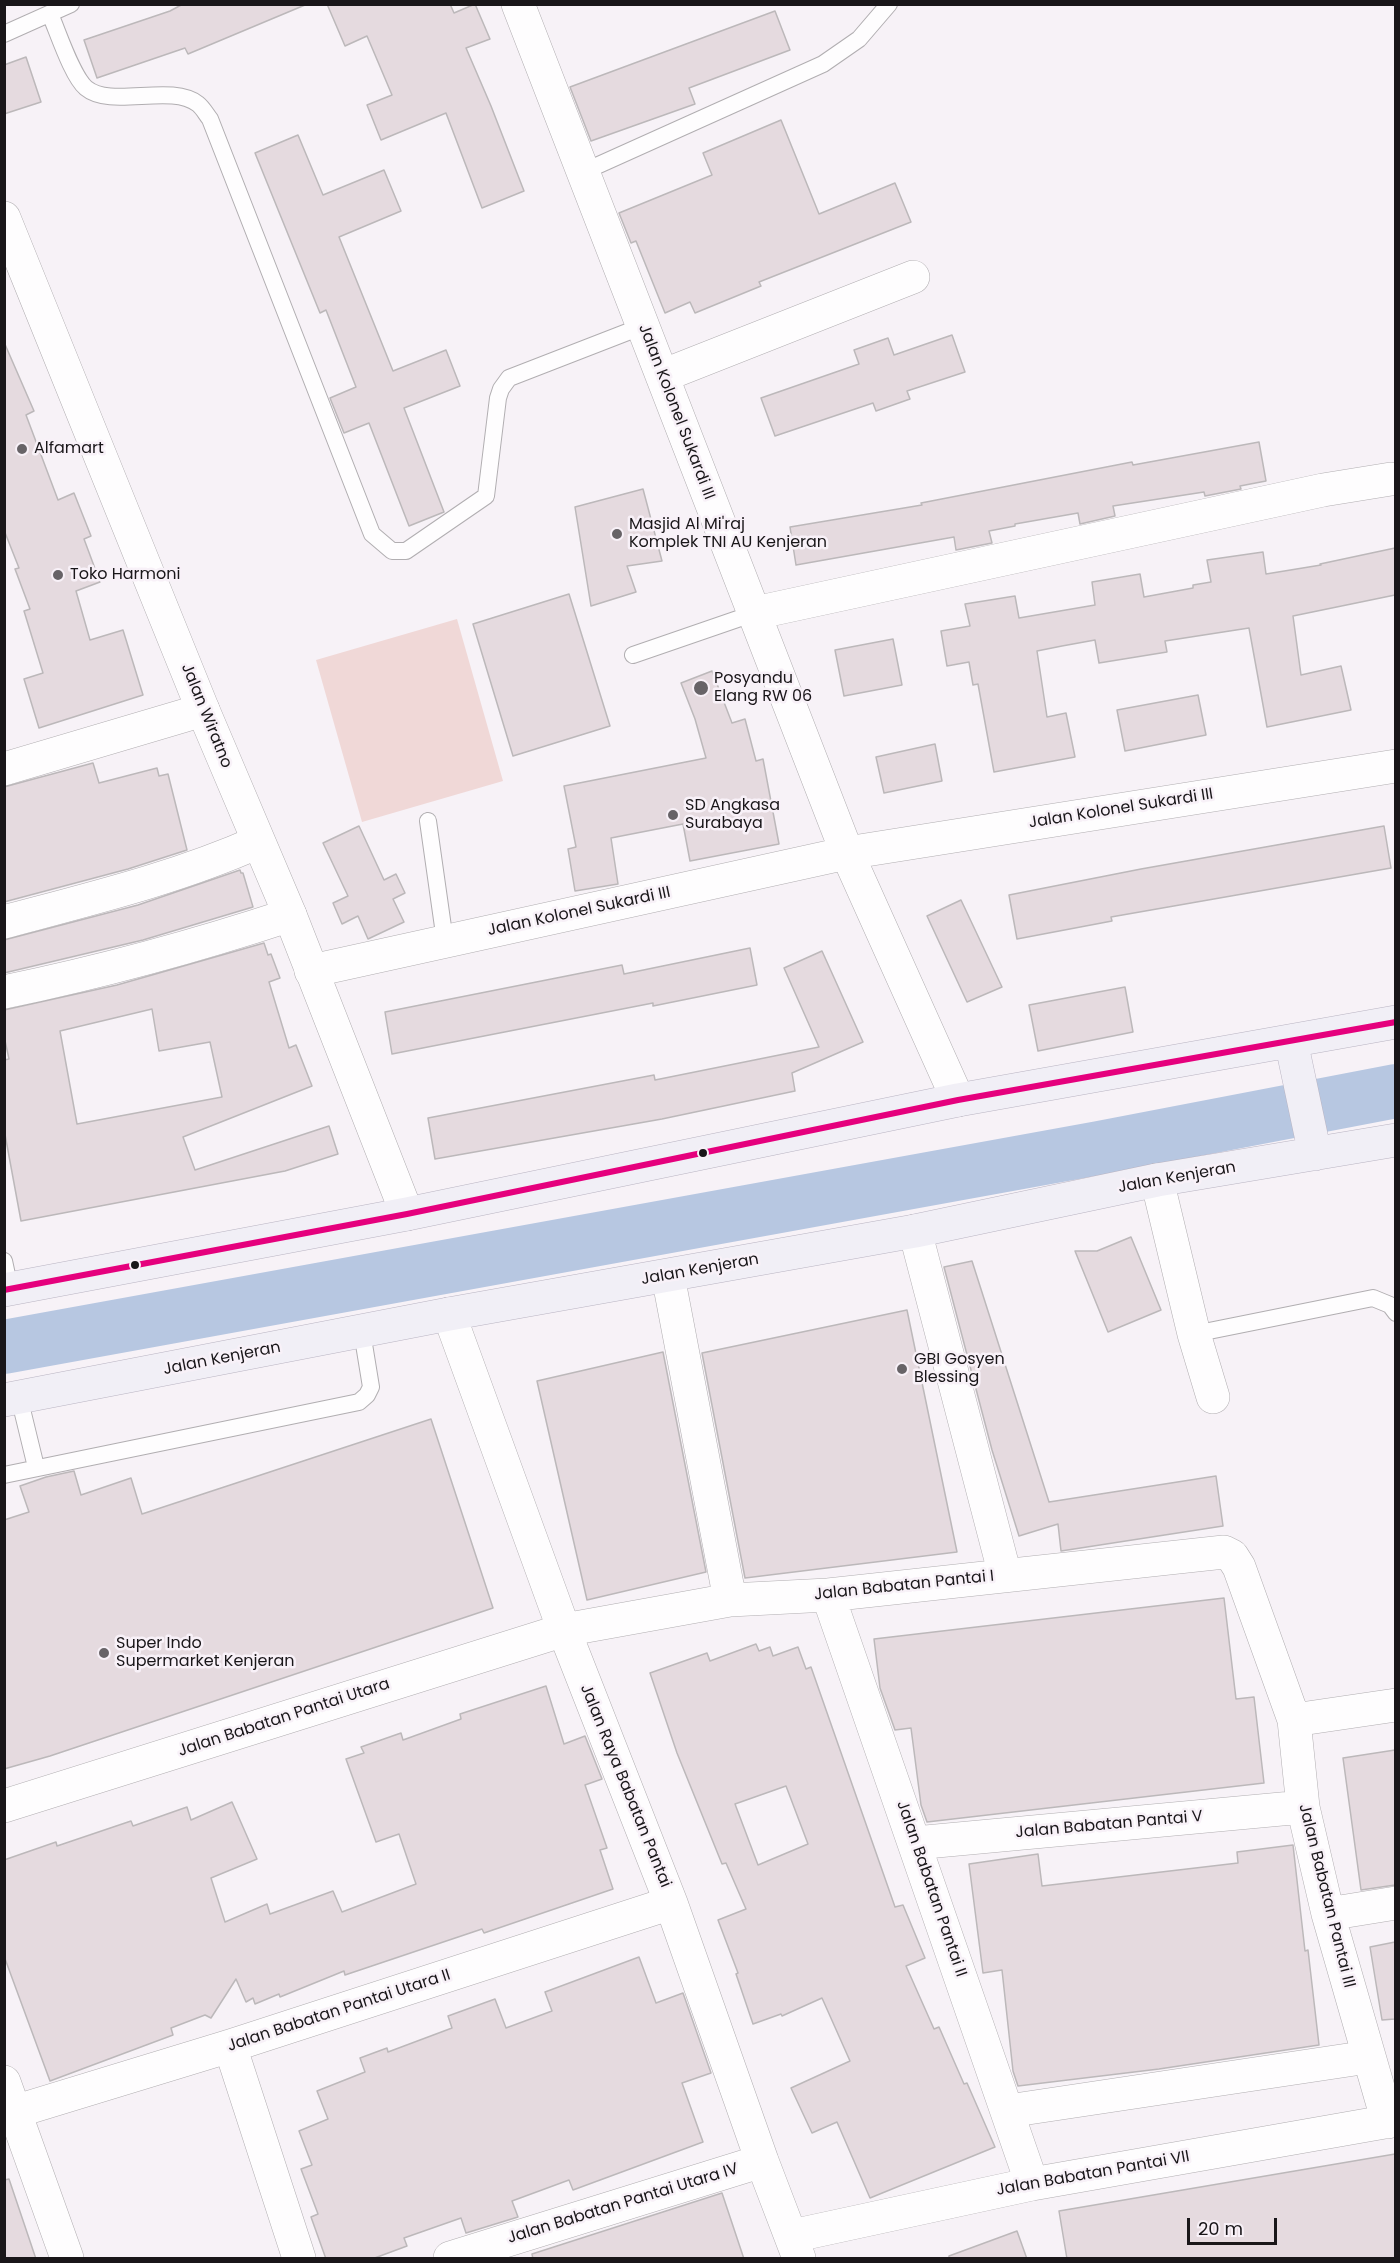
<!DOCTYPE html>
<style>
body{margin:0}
#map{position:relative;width:1400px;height:2263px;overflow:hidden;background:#f7f2f7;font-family:Poppins,sans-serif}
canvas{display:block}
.frame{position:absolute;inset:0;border:6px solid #191619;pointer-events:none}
.scale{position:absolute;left:1187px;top:2218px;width:90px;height:27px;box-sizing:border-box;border:3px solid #191619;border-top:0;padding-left:8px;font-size:18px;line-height:21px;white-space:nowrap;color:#191619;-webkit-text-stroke:4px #f8f1f8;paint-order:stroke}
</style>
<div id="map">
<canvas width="1400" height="2263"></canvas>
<div class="frame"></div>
<div class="scale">20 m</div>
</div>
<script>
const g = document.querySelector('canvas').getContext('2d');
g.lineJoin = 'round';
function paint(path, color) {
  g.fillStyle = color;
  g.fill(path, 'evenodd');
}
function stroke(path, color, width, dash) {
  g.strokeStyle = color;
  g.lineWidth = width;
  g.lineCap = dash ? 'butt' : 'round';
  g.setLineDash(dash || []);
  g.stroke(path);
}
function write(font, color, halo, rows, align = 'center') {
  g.font = font + ' Poppins,sans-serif';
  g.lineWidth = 5;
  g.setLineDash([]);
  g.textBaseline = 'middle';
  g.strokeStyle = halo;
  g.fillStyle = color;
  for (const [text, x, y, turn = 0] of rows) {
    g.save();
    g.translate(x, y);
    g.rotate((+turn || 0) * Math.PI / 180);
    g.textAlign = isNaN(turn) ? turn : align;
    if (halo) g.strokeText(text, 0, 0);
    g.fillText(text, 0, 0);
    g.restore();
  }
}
const green = new Path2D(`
 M457,619L503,781L362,822L316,660Z`);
const river = new Path2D(`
 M4,1347L1099,1148L1396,1091`);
const building = new Path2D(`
 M183,4H305V5L188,54L185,48L97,78L84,40L170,11Z
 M327,4H450L454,13L475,4L490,39L466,48L491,106L524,191L482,208L446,113L381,140L367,105L392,95L367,36L345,46Z
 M775,11L790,50L689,88L695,104L591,141L570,87Z
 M26,57L41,102L4,114V65Z
 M781,120L819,214L895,183L911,222L759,282L761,286L695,313L690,302L665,313L636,241L631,243L619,213L712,175L703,153Z
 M298,135L323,195L384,170L401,211L339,237L393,371L446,350L460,386L404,408L444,512L409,526L369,423L344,433L330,398L356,387L326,310L320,313L255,153Z
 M952,335L965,372L907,391L910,399L876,411L873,403L775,436L761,398L859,364L854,350L888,338L894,355Z
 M4,342L34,411L26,415L58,500L74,493L91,536L84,539L100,582L76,591L90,640L123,630L143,695L39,728L24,679L43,673L24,611L30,609L15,569L19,568L4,530Z
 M1259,442L1266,481L1240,486L1241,489L1205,496L1204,492L1113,506L1115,516L1080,524L1078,513L1015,524V526L989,531L992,543L956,550L954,537L796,565L790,527L922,505L921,503L1132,462L1133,465Z
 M643,489L662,561L627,566L636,592L591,606L575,507Z
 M1395,548V595L1293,616L1301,675L1341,666L1351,710L1267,727L1249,628L1165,641L1167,652L1099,663L1095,640L1062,646L1037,651L1047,717L1066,713L1075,757L994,772L978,684L973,685L969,662L947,666L941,631L970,626L965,604L1015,596L1019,618L1095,605L1092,582L1140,574L1144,597L1193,588V585L1211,582L1207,560L1263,552L1266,574L1321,565L1320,564Z
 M569,594L610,726L513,756L473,624Z
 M893,639L902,685L844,696L835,650Z
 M712,671L732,723L745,719L756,761L763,759L779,844L690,861L683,824L611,838L618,884L575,891L568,849L576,847L564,786L706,758L695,719L681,683Z
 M1198,695L1206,735L1125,751L1117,710Z
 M935,744L942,781L884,793L876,757Z
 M93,763L99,783L157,768L159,776L168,774L187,850L128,869L4,902V787Z
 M359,826L384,880L396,874L405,893L393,899L404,922L368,939L358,916L342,924L333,903L348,896L323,843Z
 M1384,826L1391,868L1111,917L1112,921L1017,939L1009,895L1141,869Z
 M240,870L241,873H243L253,907L143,940L4,973V940L138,905Z
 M961,900L1002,987L967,1002L927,916Z
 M264,943L268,955L271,954L280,978L269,982L289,1048L296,1045L312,1086L183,1137L195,1170L329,1126L338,1154L285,1171L21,1221L4,1129V1060L9,1059L4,1036V1010L117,985ZM152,1009L159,1051L210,1042L222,1097L77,1124L60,1031Z
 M750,948L757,985L653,1006V1003L392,1054L385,1012L622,965L624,974Z
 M822,951L863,1042L792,1073L795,1091L662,1119L435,1159L428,1118L654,1075L655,1080L819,1047L784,968Z
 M1125,987L1133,1032L1038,1051L1029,1005Z
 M1131,1237L1161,1310L1108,1332L1075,1251H1097Z
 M972,1261L1049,1502L1216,1476L1223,1526L1061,1551L1058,1524L1019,1536L992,1450L944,1267Z
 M907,1310L957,1552L745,1578L702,1353Z
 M663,1352L706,1572L587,1600L537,1381Z
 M431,1419L493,1608L50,1756L4,1769V1520L29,1512L20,1486L46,1477L74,1471L81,1495L131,1478L142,1514Z
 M1224,1598L1236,1699L1254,1697L1264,1783L927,1822L921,1805L911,1728L895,1730L880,1688L874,1639Z
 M756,1644L759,1651L770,1647L773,1656L798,1647L806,1669L811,1667L895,1907L903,1905L925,1958L906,1966L934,2029L939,2027L964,2084L967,2083L995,2147L870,2198L837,2122L812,2133L791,2088L850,2061L822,1998L782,2016L781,2014L753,2024L736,1974L738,1973L718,1920L746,1909L726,1863L722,1864L677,1753L650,1673L707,1653L710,1661ZM786,1786L808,1844L758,1865L735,1804Z
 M546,1686L564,1744L585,1736L602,1779L585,1785L607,1848L600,1850L613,1889L484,1933L482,1929L345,1975L344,1971L280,1997L279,1994L255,2004L253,1998L246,2002L236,1979L211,2018L205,2015L171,2028L173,2035L50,2081L4,1956V1860L56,1842L57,1846L131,1821L133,1826L187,1807L191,1820L232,1802L257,1859L211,1878L225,1922L267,1904L270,1914L333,1891L342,1912L416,1884L399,1834L376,1842L346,1759L364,1753L361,1747L401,1733L403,1740L461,1719L460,1714Z
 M1395,1750V1885L1361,1890L1343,1758Z
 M1293,1845L1305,1951L1308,1950L1319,2045L1159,2069L1018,2086L1013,2071L1002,1970L983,1973L969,1864L1038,1854L1042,1886L1238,1863L1237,1852Z
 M1395,1942V2019L1382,2020L1370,1947Z
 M639,1957L656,2003L683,1993L711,2073L682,2083L703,2142L573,2190L569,2180L512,2201L518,2217L466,2233L461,2218L404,2238L407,2246L372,2259H326L311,2217L318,2214L301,2169L312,2165L299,2131L328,2119L317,2091L365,2072L360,2058L387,2048L388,2052L452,2028L448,2016L495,1999L506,2028L552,2011L545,1992Z
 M1395,2154V2259H1067L1059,2211Z
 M9,2179L36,2259H4V2180Z
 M722,2193L744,2259H533L532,2254Z
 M1017,2231L1027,2259H949V2256Z`);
const lane = new Path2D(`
 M50,14C58,32 72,76 86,88C111,109 171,83 198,104C203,108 206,114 210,119L372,534L392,551H406L486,496L498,398L501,389L509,378L643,326
 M4,34L71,4
 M583,172L823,64L859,39L889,4
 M633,655L755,613
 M428,821L445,941
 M4,1261L10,1289
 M1194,1334L1373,1298L1390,1305L1396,1313
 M19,1397L36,1467
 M4,1475L359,1402L367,1395L371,1387L362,1332`);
const street = new Path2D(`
 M518,4L847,853L958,1100
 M662,376L913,277
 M755,613L1323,490L1391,479
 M4,769L203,710
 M4,922C90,899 177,878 258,842
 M311,971L847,853L1396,766
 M4,992C101,972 196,946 290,915
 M1157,1180L1194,1334L1213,1397
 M915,1231L1005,1575
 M668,1276L730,1600
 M449,1314L564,1630L671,1903L762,2161L799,2258
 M828,1595L1032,2184
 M1294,1720L1396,1705
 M4,1806L564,1630L730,1600L828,1595L1224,1552L1232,1556L1239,1567L1294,1720L1303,1807L1328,1914L1388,2122
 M915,1843L1303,1807
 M1328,1914L1396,1903
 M230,2046L299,2258
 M4,2082L67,2258
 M1008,2111L1368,2057
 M4,2115L230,2046L671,1903
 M792,2236L1032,2184L1396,2120
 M450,2258L762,2161`);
const secondary = new Path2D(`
 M4,218L203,710L290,915L407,1214`);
const primary = new Path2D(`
 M1291,1041L1315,1154
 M4,1290L407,1214L958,1100L1396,1022
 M4,1400L449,1314L915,1231L1157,1180L1396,1140`);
const bus1 = new Path2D(`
 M4,1290L407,1214L958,1100L1396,1022`);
const markers = [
 [22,449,6,"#676367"],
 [617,534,6,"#676367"],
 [58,575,6,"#676367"],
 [701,688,8,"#676367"],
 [673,815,6,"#676367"],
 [703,1153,5,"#191619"],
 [135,1265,5,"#191619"],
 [902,1369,6,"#676367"],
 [104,1653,6,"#676367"]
];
const streetNames = [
 ["Jalan Kolonel Sukardi III",676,412,69],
 ["Jalan Wiratno",206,716,68],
 ["Jalan Kolonel Sukardi III",1121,809,-9],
 ["Jalan Kolonel Sukardi III",579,912,-12],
 ["Jalan Kenjeran",1177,1178,-10],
 ["Jalan Kenjeran",700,1270,-10],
 ["Jalan Kenjeran",222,1359,-11],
 ["Jalan Babatan Pantai I",904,1586,-6],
 ["Jalan Babatan Pantai Utara",284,1718,-18],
 ["Jalan Raya Babatan Pantai",625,1786,68],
 ["Jalan Babatan Pantai V",1109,1825,-5],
 ["Jalan Babatan Pantai II",931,1889,71],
 ["Jalan Babatan Pantai Ill",1326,1896,76],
 ["Jalan Babatan Pantai Utara II",339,2011,-18],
 ["Jalan Babatan Pantai VII",1093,2174,-10],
 ["Jalan Babatan Pantai Utara IV",623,2204,-17]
];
const poiNames = [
 ["Alfamart",34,449],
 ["Masjid Al Mi'raj",629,525],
 ["Komplek TNI AU Kenjeran",629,543],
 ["Toko Harmoni",70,575],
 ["Posyandu",714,679],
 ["Elang RW 06",714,697],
 ["SD Angkasa",685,806],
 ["Surabaya",685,824],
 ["GBI Gosyen",914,1360],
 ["Blessing",914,1378],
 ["Super Indo",116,1644],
 ["Supermarket Kenjeran",116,1662]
];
paint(green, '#f0d8d7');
stroke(river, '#b7c7e1', 54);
paint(building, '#e5dadf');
stroke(building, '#bcb8ba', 1.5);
stroke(lane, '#b1aeb1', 18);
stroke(street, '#b1aeb1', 34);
stroke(secondary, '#b1aeb1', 34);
stroke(primary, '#b9b4c2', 34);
stroke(lane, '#fefdfe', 16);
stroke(street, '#fefdfe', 33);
stroke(secondary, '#fefdfe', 33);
stroke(primary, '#f1eff6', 33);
stroke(bus1, '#e5007d', 6);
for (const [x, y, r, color] of markers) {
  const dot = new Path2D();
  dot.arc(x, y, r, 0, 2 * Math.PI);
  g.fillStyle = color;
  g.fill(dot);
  stroke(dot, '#f8f1f8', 2);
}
write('16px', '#191619', '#f8f1f8', streetNames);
write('16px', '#191619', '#f8f1f8', poiNames, 'left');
</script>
